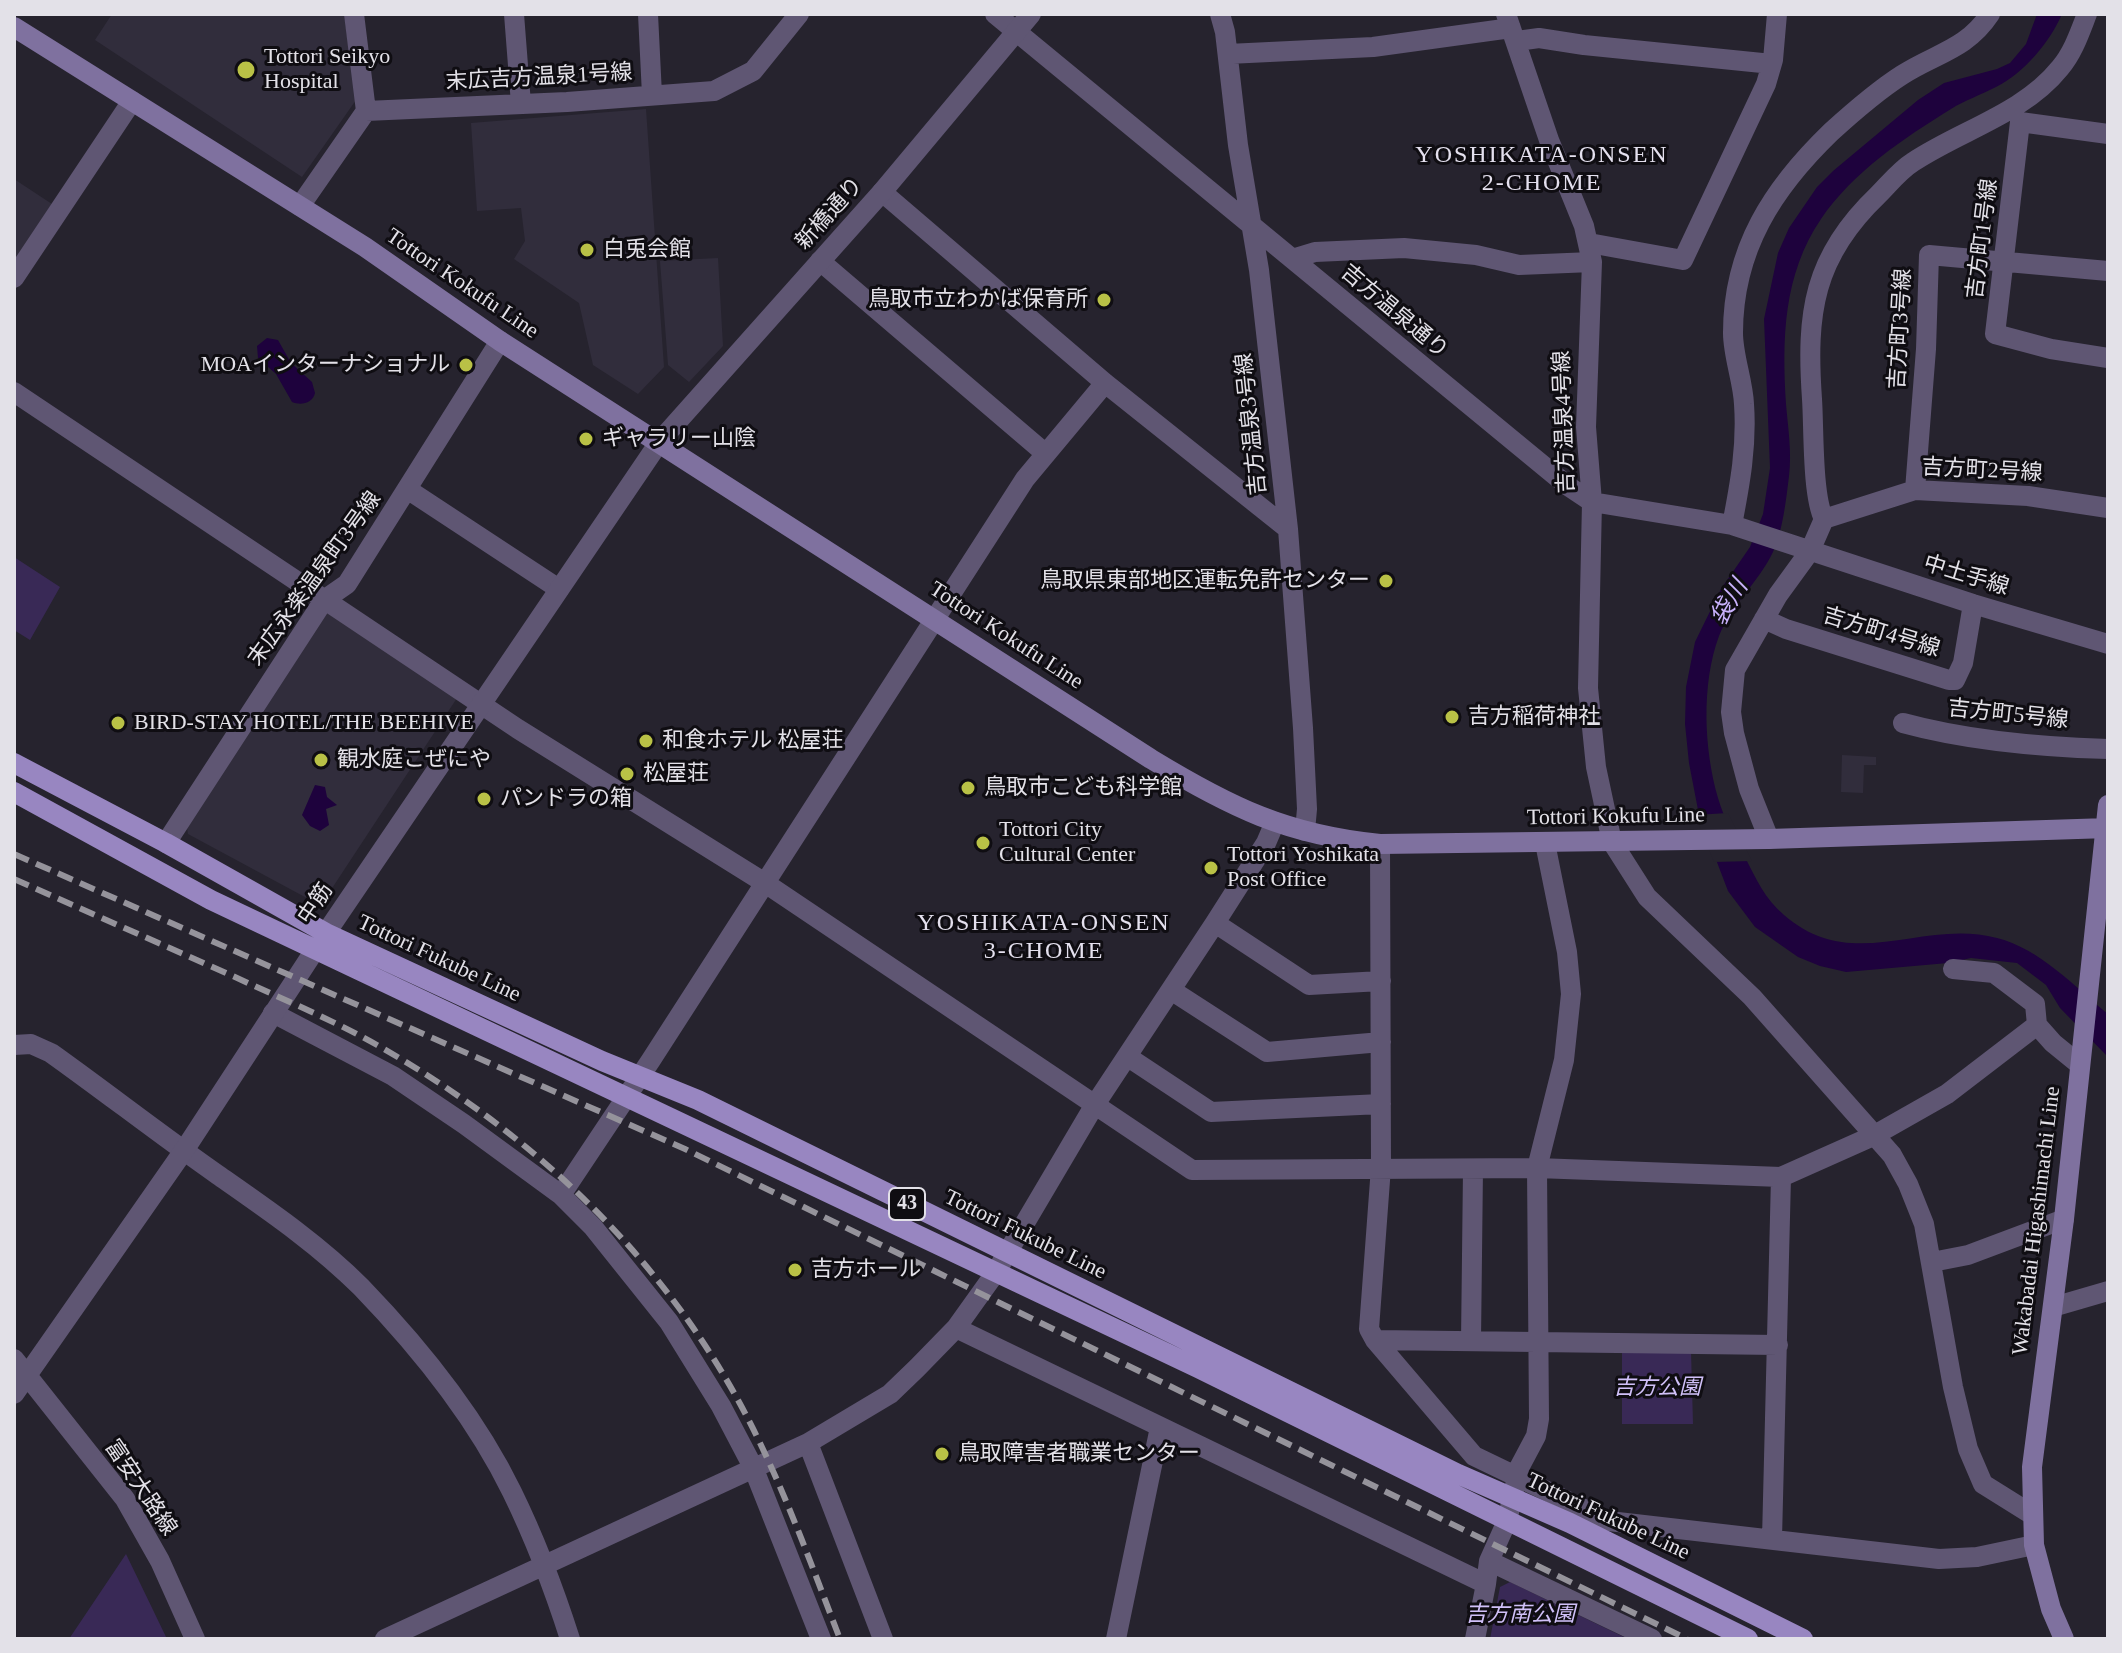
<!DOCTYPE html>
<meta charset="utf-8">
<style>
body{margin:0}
#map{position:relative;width:2122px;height:1653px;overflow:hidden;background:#26232e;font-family:"Times New Roman",serif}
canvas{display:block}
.frame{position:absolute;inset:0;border:16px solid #e3e1e8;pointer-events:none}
</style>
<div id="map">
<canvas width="2122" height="1653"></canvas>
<div class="frame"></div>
</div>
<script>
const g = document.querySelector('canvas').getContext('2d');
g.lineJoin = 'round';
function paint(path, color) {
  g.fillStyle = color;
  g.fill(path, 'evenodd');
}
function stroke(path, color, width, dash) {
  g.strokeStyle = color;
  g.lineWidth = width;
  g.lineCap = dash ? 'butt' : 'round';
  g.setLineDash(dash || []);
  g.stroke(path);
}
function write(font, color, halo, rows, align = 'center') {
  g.font = font + ' "Times New Roman","Noto Sans JP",serif';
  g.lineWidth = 6;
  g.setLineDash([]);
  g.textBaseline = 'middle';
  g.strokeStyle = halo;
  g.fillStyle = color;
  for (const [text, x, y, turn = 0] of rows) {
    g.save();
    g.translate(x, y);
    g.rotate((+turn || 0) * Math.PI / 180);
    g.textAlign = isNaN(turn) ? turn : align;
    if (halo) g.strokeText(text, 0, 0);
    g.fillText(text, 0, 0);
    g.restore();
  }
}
const built = new Path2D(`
 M112,14H344L356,100L302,177L95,40Z
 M646,109L664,367L638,394L593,365L579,303L514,259L525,241L521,208L477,211L471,123Z
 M14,179L52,204L14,263Z
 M718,258L723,346L689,382L668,365L660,261Z
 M328,613L457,698L323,902L316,903L188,834L186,822L320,614Z
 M1842,755L1876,757V765H1864L1863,793L1841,792Z`);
const green = new Path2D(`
 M14,557L60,587L30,640L14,630Z
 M1622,1350L1691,1351L1693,1424H1622Z
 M126,1554L167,1639H69Z
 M1510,1582L1628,1639H1490L1500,1587Z`);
const water = new Path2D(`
 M2037,14H2062C2050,42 2024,73 1996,87C1981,95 1965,100 1951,109C1904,138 1853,172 1821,219C1783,275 1782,339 1786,404C1788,428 1792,452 1789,476C1786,500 1783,530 1773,552C1758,583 1732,604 1719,636C1701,684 1704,750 1718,798C1724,819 1735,838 1745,857C1756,879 1765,899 1784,915C1853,975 1922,918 1997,938C2040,949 2074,986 2108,1014V1057L2060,1008L2046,985L2017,963L1971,958L1948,963L1846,972L1820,966L1798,957L1755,927L1728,891L1699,815L1689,763L1685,724L1686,687L1695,642L1721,589L1750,547L1763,514L1770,468L1764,319L1778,253L1789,228L1817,187L1833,171L1918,100L1944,83L1997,69L2010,63L2026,44Z
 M267,338L278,340L291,363L312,382L315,393C313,403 301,406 292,402L276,374L258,358L257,346Z
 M315,785L325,787L327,797L337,805L326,809L329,825L320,831L310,826L302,815Z`);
const pier = new Path2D(`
 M1728,813L1752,861L1714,862L1695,815Z`);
const minor = new Path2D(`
 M354,14L366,111
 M514,14L521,104
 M648,14L652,95
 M995,14L1568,486L1592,502L1732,525L1973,604L2108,644
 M1220,14L1225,32L1238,145L1259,270L1288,529L1303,728L1307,809L1305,831
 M1506,14L1549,140L1584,226L1592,262L1586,427L1592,502L1588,688L1596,767L1612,842L1647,897L1752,997L1892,1155L1908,1184L1924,1224L1953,1387L1968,1449L1983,1484L2031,1514
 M1517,41L1539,38L1584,45L1772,64
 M1228,54L1373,47L1511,28
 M2108,134L2020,122L1995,334L2051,349L2108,358
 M882,192L1105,383L1288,529
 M300,206L366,111L567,102L714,91L753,71L799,14
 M1589,243L1683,260L1766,84L1773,60L1777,14
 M1292,259L1315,252L1404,248L1476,255L1519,265L1592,262
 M820,261L1046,454
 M14,392L518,729L765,883L1192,1170L1537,1168L1781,1177L1873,1136L1947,1094L2037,1025L2053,1043L2080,1065
 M407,489L559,589
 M1915,490L1926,349L1929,255L2108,271
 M1824,519C1812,496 1814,427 1812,399C1806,313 1813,257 1878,195C1889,184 1900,170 1913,162C1961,130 2023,114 2060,68C2073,53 2080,32 2087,14
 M1732,525C1740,484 1747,446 1744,404C1743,381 1733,356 1733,333C1733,249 1773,188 1831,132C1853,112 1877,91 1902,75C1936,53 1966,50 1990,14
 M1764,619L1786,629L1949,680H1955L1963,663L1973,604
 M1903,723C1969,741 2040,747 2108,749
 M1769,839L1749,789L1734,733L1731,712L1735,670L1778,595L1810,551L1824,519L1915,490L2028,496L2108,508
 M166,843L324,600L347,584L500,341
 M1380,844L1381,1167L1369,1329L1375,1340L1474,1456L1609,1521L1939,1559L1977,1557L2034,1545
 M1215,923L1309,985L1381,981
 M1953,969L1994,973L2035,1004L2037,1025
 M1171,990L1267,1052L1381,1042
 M273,1013L393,1076L464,1124L561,1195L593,1227L669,1322L721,1406L753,1467L821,1639
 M14,1045L31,1044L51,1053C107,1093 162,1136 218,1175C268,1210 318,1244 361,1287C418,1346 476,1418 512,1492C535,1539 554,1589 570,1639
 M1128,1057L1211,1112L1381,1104
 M561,1195L651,1060L1025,479L1105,383
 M1932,1262L1968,1255L2064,1219
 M2053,1307L2108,1291
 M956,1328L1486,1584L1475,1639
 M1375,1340L1778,1345
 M1471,1341L1473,1169
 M808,1443L883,1639
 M1772,1539L1781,1177
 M1489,1561L1652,1639
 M1486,1584L1489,1561L1507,1521L1519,1468L1536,1436L1539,1419L1537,1168L1564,1060L1571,994L1567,952L1545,843
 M385,1639L808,1443L890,1394L917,1368L956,1328L996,1272L1094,1106L1215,923L1266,843L1275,822
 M1116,1639L1160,1427`);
const tertiary = new Path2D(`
 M14,278L132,101
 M14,1359L125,1499L160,1561L195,1639
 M14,1394L185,1149L326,933L660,441L882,192L1031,14`);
const secondary = new Path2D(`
 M14,27L365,247L500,341L1151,759C1230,807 1287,835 1380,844L1769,839L2108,828
 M2064,1639L2051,1609L2034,1545L2032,1467L2064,1219L2108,805`);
const primary = new Path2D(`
 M14,763L166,843L326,933L602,1061L698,1100L1458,1474L1570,1523L1803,1639
 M14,792L211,900L1198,1368L1748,1639`);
const rail = new Path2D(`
 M14,854L685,1149L1687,1639
 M14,879C88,912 161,944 235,977C282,999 331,1019 377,1045C520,1126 642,1237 726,1379C774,1460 806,1551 840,1639`);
const markers = [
 [246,70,10,"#b9c146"],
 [587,250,8,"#b9c146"],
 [1104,300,8,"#b9c146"],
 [466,365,8,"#b9c146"],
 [586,439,8,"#b9c146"],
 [1386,581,8,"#b9c146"],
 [1452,717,8,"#b9c146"],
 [118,723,8,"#b9c146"],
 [646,741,8,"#b9c146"],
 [321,760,8,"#b9c146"],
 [627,774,8,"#b9c146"],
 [968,788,8,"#b9c146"],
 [484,799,8,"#b9c146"],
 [983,843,8,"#b9c146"],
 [1211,868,8,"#b9c146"],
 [795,1270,8,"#b9c146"],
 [942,1454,8,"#b9c146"]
];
const shields = [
 [907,1204,36]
];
const shieldNames = [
 ["43",907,1204]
];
const poiNames = [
 ["Tottori Seikyo",264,57],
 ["Hospital",264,82],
 ["白兎会館",603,250],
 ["鳥取市立わかば保育所",1088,300,"right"],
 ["MOAインターナショナル",450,365,"right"],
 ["ギャラリー山陰",602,439],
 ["鳥取県東部地区運転免許センター",1370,581,"right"],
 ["吉方稲荷神社",1468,717],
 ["BIRD-STAY HOTEL/THE BEEHIVE",134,723],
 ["和食ホテル 松屋荘",662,741],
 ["観水庭こぜにや",337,760],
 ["松屋荘",643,774],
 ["鳥取市こども科学館",984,788],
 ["パンドラの箱",500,799],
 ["Tottori City",999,830],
 ["Cultural Center",999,855],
 ["Tottori Yoshikata",1227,855],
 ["Post Office",1227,880],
 ["吉方ホール",811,1270],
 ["鳥取障害者職業センター",958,1454]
];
const streetNames = [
 ["末広吉方温泉1号線",539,78,-3],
 ["新橋通り",830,214,-48],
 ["吉方町1号線",1983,239,-83],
 ["Tottori Kokufu Line",462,284,34],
 ["吉方温泉通り",1394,312,40],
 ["吉方町3号線",1901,329,-87],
 ["吉方温泉4号線",1565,422,-92],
 ["吉方温泉3号線",1252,424,-96],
 ["吉方町2号線",1982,471,3],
 ["中土手線",1966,576,17],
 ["末広永楽温泉町3号線",315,579,-54],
 ["吉方町4号線",1881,633,17],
 ["Tottori Kokufu Line",1006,636,33],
 ["吉方町5号線",2008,715,6],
 ["Tottori Kokufu Line",1616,817,-1],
 ["中筋",316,904,-56],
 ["Tottori Fukube Line",439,959,25],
 ["Wakabadai Higashimachi Line",2037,1221,-83],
 ["Tottori Fukube Line",1025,1235,26],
 ["富安大路線",140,1488,56],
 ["Tottori Fukube Line",1608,1517,25]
];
const parkNames = [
 ["吉方公園",1657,1388],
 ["吉方南公園",1520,1615]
];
const neighbourhoodNames = [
 ["YOSHIKATA-ONSEN",1542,156],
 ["2-CHOME",1542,184],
 ["YOSHIKATA-ONSEN",1044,924],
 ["3-CHOME",1044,952]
];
const waterNames = [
 ["袋川",1730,603,-59]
];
paint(built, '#312d3c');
paint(green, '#392956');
paint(water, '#1e023d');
paint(pier, '#26232e');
stroke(minor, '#5f5673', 20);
stroke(tertiary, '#5f5673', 20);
stroke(secondary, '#7f719f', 20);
stroke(primary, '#9886c1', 20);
stroke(rail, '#95939b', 6, [16, 8]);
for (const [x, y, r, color] of markers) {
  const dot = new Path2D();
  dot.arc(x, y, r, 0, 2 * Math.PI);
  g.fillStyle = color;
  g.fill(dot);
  stroke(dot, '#0f0d12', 3);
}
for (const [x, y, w] of shields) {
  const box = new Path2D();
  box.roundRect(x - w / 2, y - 16, w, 32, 6);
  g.fillStyle = '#0f0d12';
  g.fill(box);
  stroke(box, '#e3e1e8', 2);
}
write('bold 20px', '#e3e1e8', null, shieldNames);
write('22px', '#e3e1e8', '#0f0d12', poiNames, 'left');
write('22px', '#e3e1e8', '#0f0d12', streetNames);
write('italic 22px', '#d0c0f8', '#0f0d12', parkNames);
g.letterSpacing = '2px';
write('24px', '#e4e0ee', '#0f0d12', neighbourhoodNames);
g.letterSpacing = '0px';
write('italic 24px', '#c8b1fb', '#0f0d12', waterNames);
</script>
